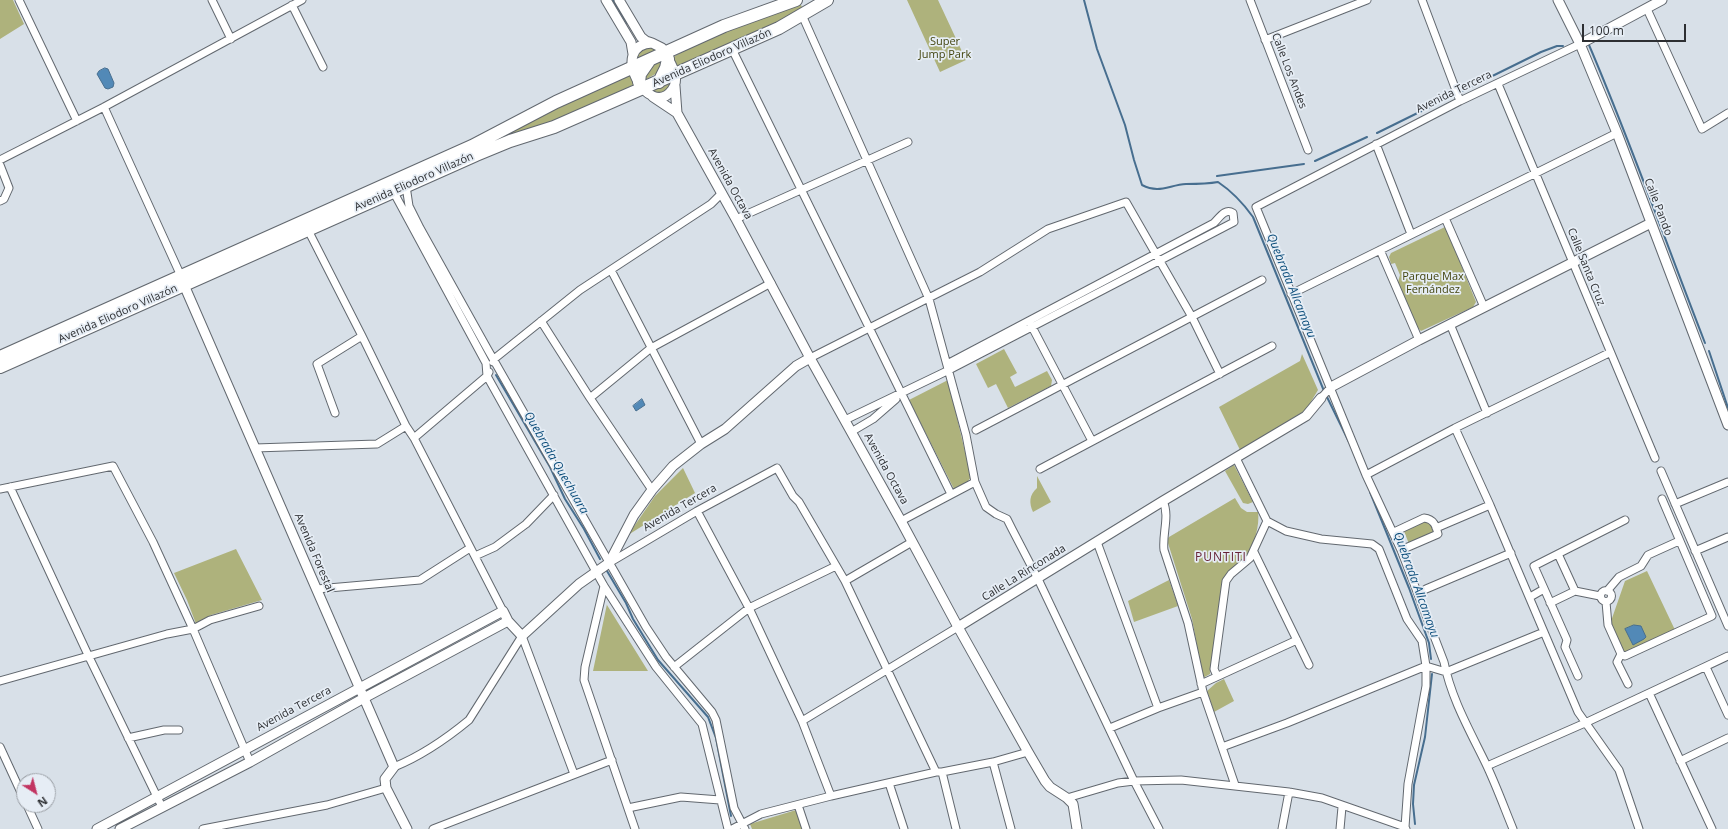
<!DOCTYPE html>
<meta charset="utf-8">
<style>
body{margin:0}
#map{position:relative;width:1728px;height:829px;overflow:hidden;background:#d8e0e8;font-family:"Open Sans",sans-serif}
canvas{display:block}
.north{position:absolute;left:16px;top:773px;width:40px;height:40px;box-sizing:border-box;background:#e6edf5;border:1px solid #9ca1a7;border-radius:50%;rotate:144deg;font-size:11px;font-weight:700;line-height:16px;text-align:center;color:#2d2f32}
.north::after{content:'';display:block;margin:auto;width:14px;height:18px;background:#c23562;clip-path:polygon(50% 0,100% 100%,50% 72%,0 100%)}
.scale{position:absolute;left:1582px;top:24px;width:104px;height:18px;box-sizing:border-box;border:2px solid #2d2f32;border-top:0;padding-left:5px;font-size:12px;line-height:14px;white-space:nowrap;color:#2d2f32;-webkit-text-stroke:3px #e6edf5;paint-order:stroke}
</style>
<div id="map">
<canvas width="1728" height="829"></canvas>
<div class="north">N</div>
<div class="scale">100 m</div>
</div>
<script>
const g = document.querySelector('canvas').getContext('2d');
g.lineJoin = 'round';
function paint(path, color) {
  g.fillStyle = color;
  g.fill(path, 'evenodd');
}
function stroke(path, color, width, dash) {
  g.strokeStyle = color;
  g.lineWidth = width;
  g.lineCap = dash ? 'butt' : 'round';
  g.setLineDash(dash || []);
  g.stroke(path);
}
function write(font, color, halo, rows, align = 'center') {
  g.font = font + ' "Open Sans",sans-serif';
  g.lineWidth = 3.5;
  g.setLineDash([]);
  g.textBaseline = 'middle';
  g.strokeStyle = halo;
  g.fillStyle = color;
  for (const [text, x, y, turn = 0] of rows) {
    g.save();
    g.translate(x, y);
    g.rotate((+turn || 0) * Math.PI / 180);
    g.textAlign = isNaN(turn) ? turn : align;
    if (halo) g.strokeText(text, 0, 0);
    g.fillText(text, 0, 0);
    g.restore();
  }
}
const green = new Path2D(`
 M0,0H13L24,24L0,39Z
 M907,0H938L966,60L940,72Z
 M800,3L803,9L785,19L678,69L673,57L712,36Z
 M650,47L658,51L635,62L638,53Z
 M663,61L659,72L643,81L651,66Z
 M630,72L635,84L567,118L463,156L528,119Z
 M672,79L668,90L659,93L649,90Z
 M1445,227L1447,230L1476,302L1473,307L1421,331L1416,326L1398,282L1400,275L1395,263L1391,264L1389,257L1391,253Z
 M1004,349L1017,373L1010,377L1015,387L1047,371L1052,380L1051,386L1008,408L996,384L988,388L976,364Z
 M1302,354L1318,390L1306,410L1240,450L1219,407L1300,361Z
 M948,380L971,477L966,484L954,489L909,400Z
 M1234,465L1253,502L1248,504L1243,503L1225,471Z
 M683,468L695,493L628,535L655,496Z
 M1037,476L1051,502L1033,512C1029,503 1029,495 1037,488Z
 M1235,498L1241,508L1247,512H1258C1260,525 1254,546 1246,557C1238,567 1228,568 1222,582L1210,674L1203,678L1192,619L1167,540L1169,537Z
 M1426,520L1434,529L1432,534L1409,544L1404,531Z
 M236,549L262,600L211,615L196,624L187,600L174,573Z
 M1647,571L1675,630L1624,653L1610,624L1625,581Z
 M1169,580L1178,606L1134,622L1128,601Z
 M607,604V605L648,671H593Z
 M1224,679L1234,701L1214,712L1207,691L1216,683Z
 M796,810L802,829H752L750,824Z`);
const water = new Path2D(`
 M105,68L108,69L114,83L113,87L108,89L105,88L97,74L99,71Z
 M642,399L645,405L636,411L633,406Z
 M1634,625L1641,626L1646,637L1644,639L1633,645L1625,629Z`);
const stream = new Path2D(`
 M613,0L627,23
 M1084,0L1097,49L1125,125L1134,160L1142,185C1159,194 1169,185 1186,184C1197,184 1207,184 1218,182C1233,192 1243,203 1253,217L1324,391
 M1589,45C1631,143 1666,243 1705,343
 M1462,91L1541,52L1557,46H1563
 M1377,133L1452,96
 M1315,161L1367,137
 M1217,176L1304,164
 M464,314L473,331
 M1709,351L1728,408
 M496,375L550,467L565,499L584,529L600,559
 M1326,395L1349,442
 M1370,492L1409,588L1429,643L1431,659
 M607,571L626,603L633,619L658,660L708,717L716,738L731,816
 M1415,824L1413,804L1414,785L1425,737L1432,674`);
const street = new Path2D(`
 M19,0L77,121
 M212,0L231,39
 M1250,0L1308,150
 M1422,0L1460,101
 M292,5L323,67
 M1647,9L1702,129L1728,113
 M802,15L929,299L966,435L975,482L986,507L996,514L1007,519L1012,529L1038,579L1134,781L1159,829
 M1265,40L1367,0
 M732,49L951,494
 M1498,84L1655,458
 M104,107L181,276
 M1376,144L1411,234
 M0,160L104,107L302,0
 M0,165L9,188L4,199L0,201
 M406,186L409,206L420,228L488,350L646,627L666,657L712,712L716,720L734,808L745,829
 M393,191L486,363L487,376L604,586L656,667L702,724L728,829
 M1445,218L1484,307
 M736,219L908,142
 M308,230L362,336L406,426L414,438L503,611
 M1380,250L1419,340
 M611,270L701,444
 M1291,294L1617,133
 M541,321L590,398L652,490
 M1030,323L1092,441
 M1450,324L1487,413
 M810,358L980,272L1048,229L1126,202L1192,317L1220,374
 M493,362L494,359L580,290L711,204L722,193
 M590,398L651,348L771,283
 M1321,398L1331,387
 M335,413L317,364L362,336
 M845,420L949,370L1234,222L1233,213C1225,208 1220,217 1214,223L947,364
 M1455,428L1490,505L1578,712L1619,770L1639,829
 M976,430L1262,280
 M851,432L873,419L896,399
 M414,438L487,376L489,372
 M255,448L377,444L406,426
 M1236,458L1267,521L1286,531L1321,539L1372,544L1379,549L1407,619L1422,641L1426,666V686L1408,784L1405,827L1406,829
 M1040,469L1272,346
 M1661,471L1728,626
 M1366,475L1455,428L1609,353
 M10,487L89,657L162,807
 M0,489L113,466L153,542L193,629L250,762
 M1163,501C1170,516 1162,534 1164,550L1188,623L1203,692L1235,785
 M1675,504L1728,482
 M697,511L749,608L802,721L831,796
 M901,521L975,482
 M1436,528L1490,505
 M1394,532L1424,518C1434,519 1436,526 1438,534L1401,550
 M1097,542L1158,708
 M1695,551L1728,537
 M1254,552L1309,665
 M1558,554L1575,591
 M475,556L495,547L526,524L554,495
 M609,563L697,511L777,468L793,496L799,502L845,581L936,772
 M845,581L912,542
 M604,586L585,667L584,680L635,829
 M317,589L420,580L470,548
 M1426,589L1511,553
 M1600.5 596a5.5 5.5 0 1 1 11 0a5.5 5.5 0 1 1-11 0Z
 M1607,591L1619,577L1641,566L1648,555L1679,541
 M1530,597L1544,589
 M1606,602L1608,625L1621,654L1617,662L1628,684
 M1550,603L1575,591L1600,596
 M522,636L574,774
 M1621,654L1625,656L1712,616L1662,499
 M674,667L749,608L836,566
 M1706,667L1728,715
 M1217,676L1214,669L1226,581L1231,574L1250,558L1267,521
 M1578,676L1565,647L1567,640L1534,566L1625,520
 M0,681L167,634L193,629L210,620L259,606
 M1201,684L1297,640
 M1649,693L1712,829
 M802,721L958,627
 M1110,728L1158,708L1203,692
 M128,738L164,730H179
 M0,747L24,799
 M1222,747L1287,723L1426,666L1446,672L1544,632
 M1680,761L1728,738
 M993,762L1011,829
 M1487,766L1585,723L1728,656
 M394,767C421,756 446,739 469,720L522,636
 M942,772L956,829
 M889,783L904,829
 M1067,798L1118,783L1134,781L1181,780L1289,792L1322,798L1405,827
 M27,805L38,829
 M798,805L806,829
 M628,808L681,797L720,800
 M203,829L327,805L386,788
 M433,829L612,760
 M732,829L761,814L831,796L936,772H942L993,762L1028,752
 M1282,829L1289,792
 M1340,829L1342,807
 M1513,829C1504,807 1496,785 1486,764C1470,731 1451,698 1444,662L1401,550L1366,475L1256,207L1460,101L1580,44`);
const secondary = new Path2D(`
 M606,0L631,42L633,54
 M619,0L641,37L646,41L652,43
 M1558,0L1580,44L1617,133L1728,425
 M652,43L662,48C668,59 682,77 672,90C649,121 607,45 652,43Z
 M1580,44L1662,0
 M675,86L677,113L736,219L810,358L901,521L958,627L1028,752L1045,781L1050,787L1067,798L1073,804L1077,829
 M653,97L677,113
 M184,285L394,767L385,779L386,788L407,829
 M1331,387L1419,340L1651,223
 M958,627L1163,501L1306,416L1321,398
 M97,829L503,611L508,621L522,636L579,584L609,563L634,515L652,490L673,466L701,444L725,429L796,366L810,358
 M120,829L250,762L364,698L508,621`);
const highway = new Path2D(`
 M639,82L640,74L649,61
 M659,82L666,68L668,59
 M0,357L472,146L556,102L724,26L796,0
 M0,367L476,155L510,141L554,127L675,74L779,28L827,0`);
const parkNames = [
 ["Super",945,42],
 ["Jump Park",945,55],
 ["Parque Max",1433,277],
 ["Fernández",1433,290]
];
const streetNames = [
 ["Avenida Eliodoro Villazón",712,58,-24],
 ["Calle Los Andes",1289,71,69],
 ["Avenida Tercera",1454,92,-26],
 ["Avenida Eliodoro Villazón",414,182,-24],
 ["Avenida Octava",730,184,61],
 ["Calle Pando",1658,207,69],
 ["Calle Santa Cruz",1586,267,68],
 ["Avenida Eliodoro Villazón",118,314,-24],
 ["Avenida Octava",886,469,61],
 ["Avenida Tercera",680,508,-30],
 ["Avenida Forestal",314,553,67],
 ["Calle La Rinconada",1024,573,-32],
 ["Avenida Tercera",294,709,-28]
];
const waterNames = [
 ["Quebrada Allcamayu",1291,286,68],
 ["Quebrada Quechuara",556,463,60],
 ["Quebrada Allcamayu",1416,585,70]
];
const neighbourhoodNames = [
 ["PUNTITI",1221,558]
];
paint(green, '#aeb27c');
paint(water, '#5289b7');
stroke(water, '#476e8f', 1);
stroke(stream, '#476e8f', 2);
stroke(street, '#62686f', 9);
stroke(secondary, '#62686f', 11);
stroke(highway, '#62686f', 14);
stroke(street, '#fff', 7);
stroke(secondary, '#fff', 9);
stroke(highway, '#fff', 12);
write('11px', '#43450f', '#e6edf5', parkNames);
write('11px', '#2d2f32', '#e6edf5', streetNames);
write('italic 12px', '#0e4f7c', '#e6edf5', waterNames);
g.letterSpacing = '1px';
write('12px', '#672236', '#e6edf5', neighbourhoodNames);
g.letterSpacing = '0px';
</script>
